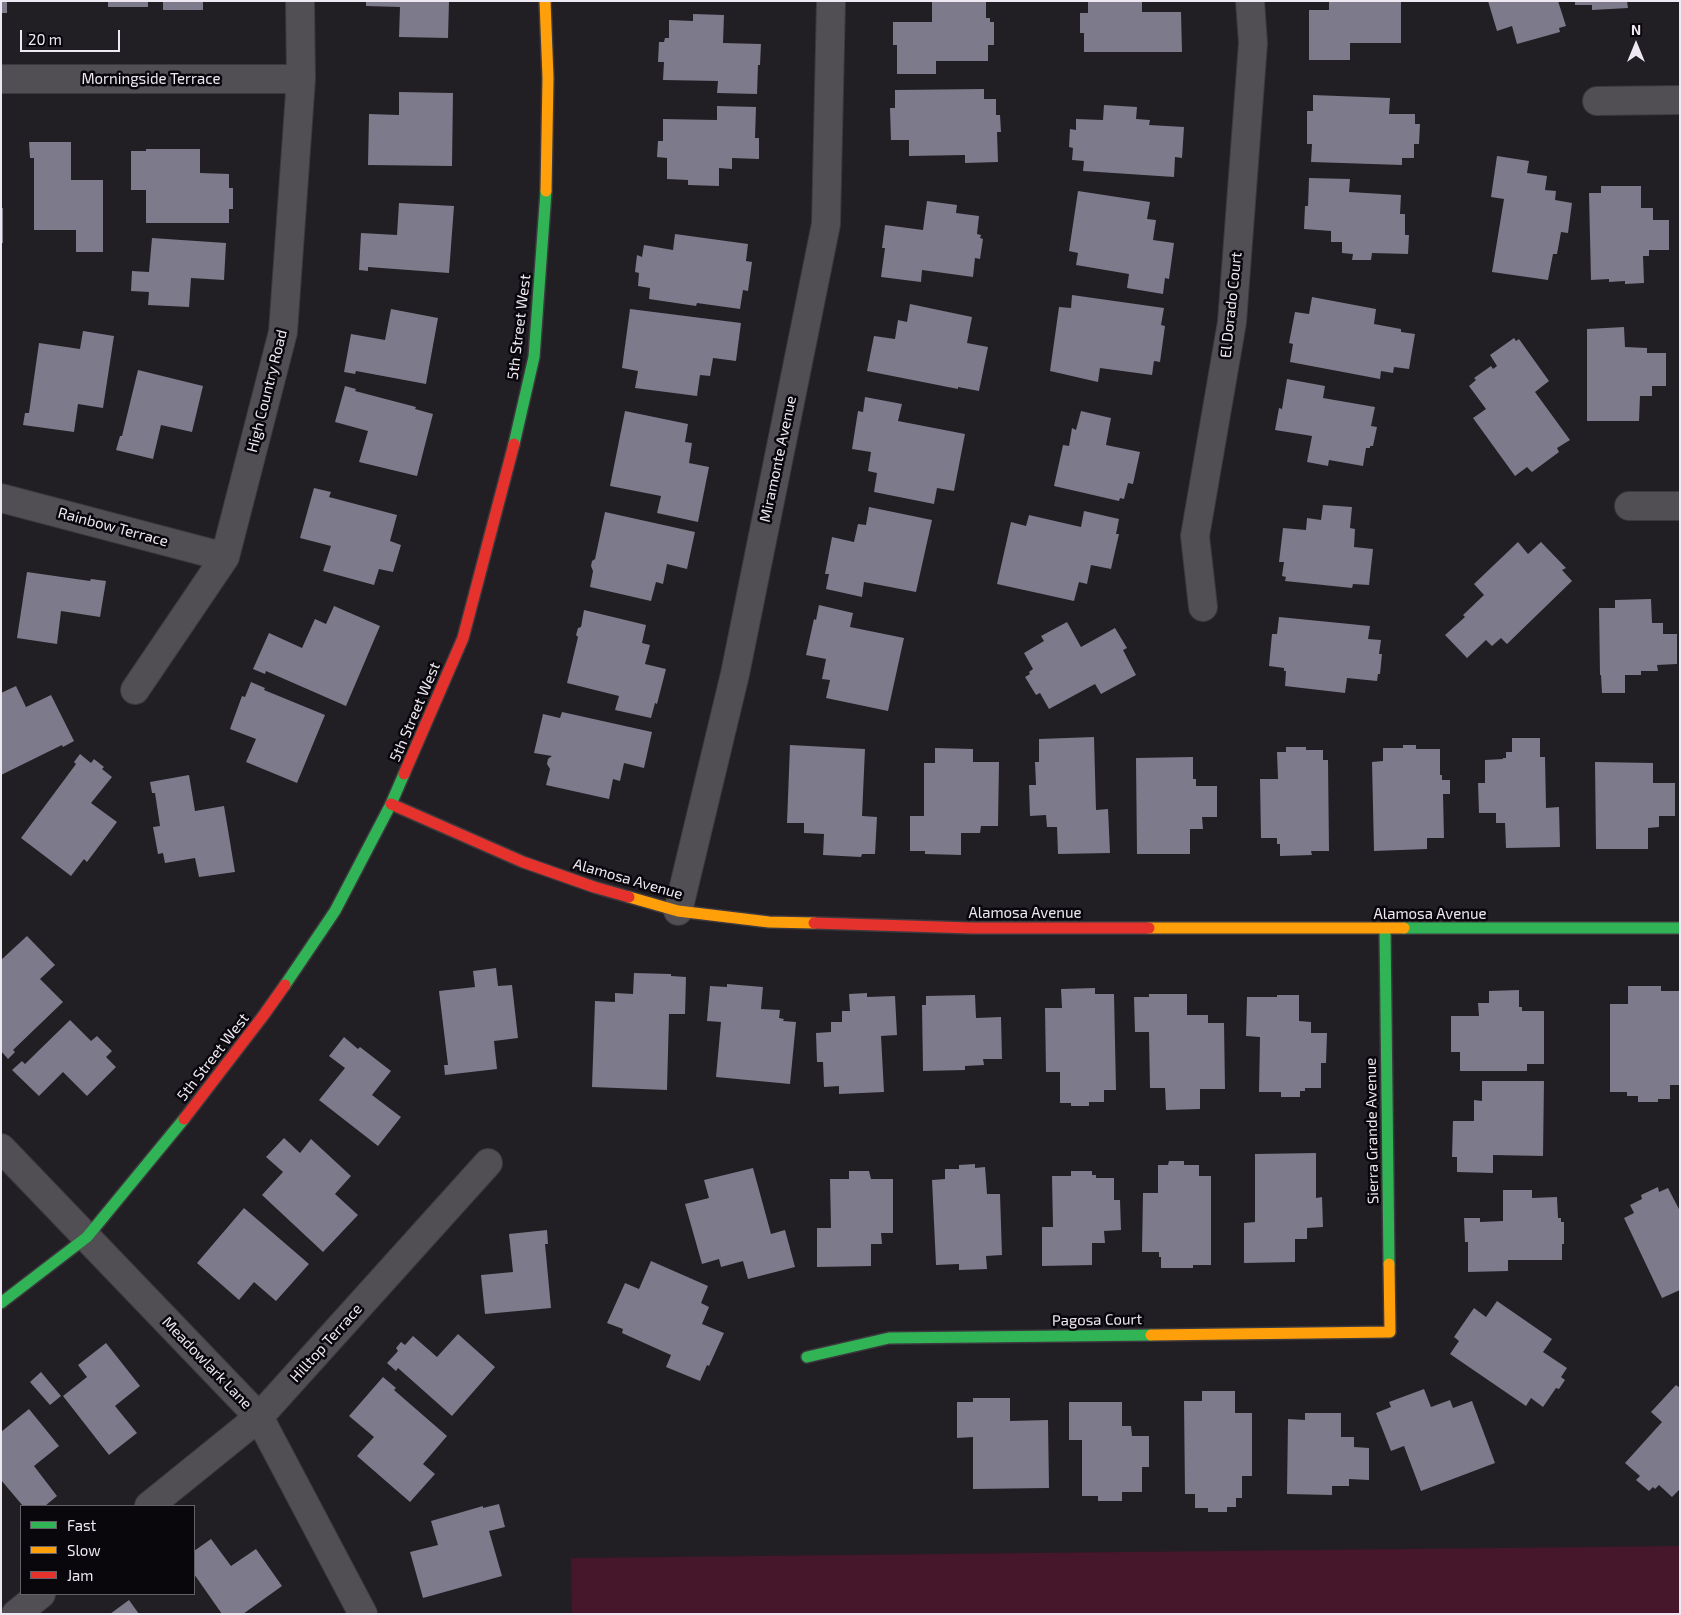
<!DOCTYPE html>
<style>
body{margin:0}
#map{position:relative;width:1681px;height:1615px;overflow:hidden;background:#211e24;font-family:"Exo 2",sans-serif}
canvas{display:block}
.frame{position:absolute;inset:0;border:2px solid #ede8f2;pointer-events:none}
.legend{position:absolute;left:20px;top:1505px;width:175px;height:90px;box-sizing:border-box;background:#0a070c;border:1px solid #656168;margin:0;padding:6px 9px;list-style:none;font-size:15px;color:#ede8f2}
.legend li{display:flex;align-items:center;gap:10px;height:25px}
.legend b{width:25px;border:1px solid #656168}
.north{position:absolute;left:1611px;top:20px;width:50px;height:50px;-webkit-text-stroke:4px #0a070c;paint-order:stroke;rotate:0deg;font-size:14px;font-weight:700;line-height:20px;text-align:center;color:#ede8f2}
.north::after{content:'';display:block;margin:auto;width:18px;height:22px;background:#ede8f2;clip-path:polygon(50% 0,100% 100%,50% 72%,0 100%)}
.scale{position:absolute;left:20px;top:30px;width:100px;height:22px;box-sizing:border-box;border:2px solid #ede8f2;border-top:0;padding-left:6px;font-size:15px;line-height:18px;white-space:nowrap;color:#ede8f2;-webkit-text-stroke:4px #0a070c;paint-order:stroke}
</style>
<div id="map">
<canvas width="1681" height="1615"></canvas>
<div class="frame"></div>
<ul class="legend">
<li><b style="height:6px;background:#30b455"></b>Fast</li>
<li><b style="height:6px;background:#ff9f0a"></b>Slow</li>
<li><b style="height:6px;background:#e5322d"></b>Jam</li>
</ul>
<div class="north">N</div>
<div class="scale">20 m</div>
</div>
<script>
const g = document.querySelector('canvas').getContext('2d');
g.lineJoin = 'round';
function paint(path, color) {
  g.fillStyle = color;
  g.fill(path, 'evenodd');
}
function stroke(path, color, width, dash) {
  g.strokeStyle = color;
  g.lineWidth = width;
  g.lineCap = dash ? 'butt' : 'round';
  g.setLineDash(dash || []);
  g.stroke(path);
}
function write(font, color, halo, rows, align = 'center') {
  g.font = font + ' "Exo 2",sans-serif';
  g.lineWidth = 5;
  g.setLineDash([]);
  g.textBaseline = 'middle';
  g.strokeStyle = halo;
  g.fillStyle = color;
  for (const [text, x, y, turn = 0] of rows) {
    g.save();
    g.translate(x, y);
    g.rotate((+turn || 0) * Math.PI / 180);
    g.textAlign = isNaN(turn) ? turn : align;
    if (halo) g.strokeText(text, 0, 0);
    g.fillText(text, 0, 0);
    g.restore();
  }
}
const green = new Path2D(`
 M1680,1546V1614H572L571,1558Z`);
const building = new Path2D(`
 M1,1H7V13H1Z
 M108,1H148V7H108Z
 M163,1H203V10H163Z
 M366,1H449L448,38L399,37L400,7L366,6Z
 M932,1H986V18H990V22H994V45H988V61H936V74H897V45H893V22H932Z
 M1088,1H1142V12H1181L1182,52H1084V33H1080V13H1088Z
 M1329,1H1401V43H1350V60H1309V10H1329Z
 M1488,1H1558L1566,26L1559,28L1560,32L1517,44L1512,26L1497,31Z
 M1575,1H1627L1628,8L1592,10V5H1575Z
 M693,14L724,15L723,43L761,44L760,65H758L757,94L717,93L718,81L663,80L664,62H658L659,42H664L665,38H669V20L693,21Z
 M984,89V99H996V115H1000L1001,132H997L998,162L965,163V155L909,156V140H891L890,108H895V90Z
 M399,92L453,93L452,166L368,165L369,114L399,115Z
 M1313,95L1390,98L1389,114H1415V124H1420L1419,144H1414V158H1402V165L1311,162L1312,144H1307V111H1313Z
 M1104,105L1137,107L1136,119L1150,120L1149,125L1184,127L1182,158L1175,157L1174,177L1083,171L1084,161L1072,160L1073,148L1069,147L1070,129L1076,130V119L1103,120Z
 M717,106L756,107L755,138H759V159L732,158V169L719,168V186L688,185V180L667,179V158L657,157L658,141H663V119L717,120Z
 M29,142H71V180H103V252H76V230H34V158H30Z
 M146,149H200V173L229,174V188H233V209H229V223H146V190H131V151H146Z
 M1497,156L1529,161L1527,173L1547,176L1545,190L1556,191L1555,200L1572,203L1568,233L1561,232L1557,254H1553L1548,280L1492,272L1504,199L1491,197Z
 M1309,178L1350,179L1349,192L1401,195L1400,214H1405V235H1409L1408,254L1372,253L1371,260H1352L1353,254L1342,253V242H1331V231L1304,229L1305,206H1308Z
 M1601,186H1641V208H1653V220H1669V250H1649V256H1643L1644,283L1625,284V281L1609,282V279L1591,280L1589,193H1601Z
 M1078,191L1150,202L1147,219L1156,220L1153,240L1174,243L1169,279L1165,278L1163,294L1127,288L1129,274L1076,265L1078,253L1069,251Z
 M927,201L957,205L956,213L979,216L977,234L981,235L980,238L983,239L980,259L975,258L973,277L922,270L921,282L881,277L885,248H882L885,225L923,230Z
 M399,203L454,206L449,273L368,267V271L359,270L361,233L397,235Z
 M1,208H3V243H1Z
 M675,234L748,244L746,261L752,262L748,291L743,290L740,309L697,303L696,306L649,299L650,288L638,286L639,273L635,272L637,255L642,257L644,245L673,250Z
 M152,238L226,243L224,280L191,278L189,307L148,305L149,292L131,291L132,271L149,272Z
 M1072,295L1164,308L1161,325L1165,326L1160,362L1154,361L1152,375L1100,368L1098,382L1050,371L1059,307L1071,308Z
 M1312,297L1376,309L1374,324L1401,329V332L1415,334L1409,369L1394,367L1393,373L1381,371L1380,379L1290,362L1293,344L1289,343L1295,312L1309,314Z
 M910,304L972,317L967,343L988,347L979,391L958,387V389L867,371L874,336L895,339L898,320L907,322Z
 M391,309L438,318L426,384L356,371L355,374L344,372L351,334L385,340Z
 M630,309L741,323L736,361L713,358L710,376L700,375L697,396L635,388L638,371L622,368Z
 M1624,327L1625,347L1647,348V353H1666V386H1652V396H1640L1639,421H1587V329Z
 M83,331L114,336L103,408L78,404L74,432L23,425L25,413H29L39,343L80,349Z
 M1514,338L1516,341L1519,339L1549,381L1535,392L1570,440L1557,448L1559,452L1532,472L1527,467L1515,476L1473,418L1486,409L1469,386L1476,380L1474,378L1491,366L1493,369L1497,366L1490,355Z
 M138,370L203,386L192,432L161,425L153,459L116,450L120,436H122Z
 M1287,379L1325,386L1323,398L1375,407L1371,426L1377,427L1373,446H1370V448H1366L1363,466L1329,460L1328,466L1307,462L1312,436L1275,430L1279,408L1282,409Z
 M345,386L356,389L355,391L416,407L415,409L433,414L417,476L359,462L368,431L335,422Z
 M865,397L902,404L898,421L965,434L954,491L937,488L934,504L874,492L877,473L868,471L871,452L852,449L858,411L863,412Z
 M625,411L688,424L685,442L692,443L689,463L709,467L698,522L657,513L661,496L610,486Z
 M1081,411L1111,418L1106,445L1140,452L1133,484L1128,483L1124,499L1120,498L1119,501L1054,486L1063,445L1069,446L1072,428L1076,430Z
 M314,488L331,492L329,497L397,515L390,541L401,545L393,572L379,569L374,585L323,571L331,546L300,538Z
 M1323,505L1352,507L1350,528L1355,529L1354,547L1373,549L1369,585L1353,584L1352,588L1285,581L1286,577L1282,576L1284,562H1279L1283,528L1306,530L1307,518L1321,520Z
 M869,507L932,520L916,592L864,582L862,597L826,589L829,574H825L832,537L854,542L858,524L866,525Z
 M1084,511L1119,519L1116,534H1119L1111,569L1091,565L1087,584L1079,582L1074,601L997,584L1011,522L1026,526L1029,515L1081,527Z
 M605,512L695,532L687,569L667,564L663,584L656,582L651,601L590,587L593,571L591,566L592,561L595,559Z
 M1518,542L1528,554L1541,542L1566,568L1562,570L1572,581L1507,644L1501,638L1492,646L1486,640L1467,658L1445,635L1465,617L1463,615L1484,595L1474,584Z
 M27,572L90,581L91,579L106,581L100,617L61,611L57,644L17,638Z
 M1651,599L1652,623H1663V634H1677V664L1657,665L1658,671H1641V675H1625V693H1602L1601,675H1600L1599,608H1615V600Z
 M819,605L853,613L850,627L904,638L888,711L826,698L830,680L822,679L826,659L806,655L814,619L816,620Z
 M334,606L380,626L346,706L266,671L265,674L253,669L269,633L302,648L315,619L326,624Z
 M584,610L646,625L642,643L650,645L645,664L666,669L657,704L655,703L651,718L615,710L619,696L567,683L578,637L576,635L578,628L581,627Z
 M1279,617L1370,626L1368,639L1381,640L1379,654H1382L1380,674H1378L1377,681L1347,678L1345,693L1285,686L1286,671H1284V668L1269,666L1272,634H1277Z
 M1067,622L1081,647L1115,628L1127,648L1123,650L1136,675L1101,694L1095,684L1049,709L1040,693L1036,695L1025,677L1030,674L1029,672L1033,669L1024,653L1044,641L1041,636Z
 M251,682L265,688L264,690L325,715L297,783L246,762L256,739L230,729L242,696L245,697Z
 M16,686L26,707L51,695L74,741L63,747L62,745L1,775V693Z
 M562,712L652,732L644,768L624,763L620,781L613,779L609,799L546,785L550,769L547,764L548,759L552,756L534,753L543,714L560,718Z
 M1094,737L1096,810L1108,809L1110,853L1058,854L1057,827H1047L1046,815L1030,816L1029,785H1036L1035,762H1039V739Z
 M1512,738H1540V757H1545L1546,808L1559,807L1560,847L1506,848L1505,823H1496V813H1479L1478,783H1485V760L1503,759V758H1506V752H1512Z
 M790,745L865,749L862,816L877,817L875,854H862L861,857L823,855L824,834L804,833V823H787Z
 M1403,745H1416V749H1440V775H1442V780H1450V794H1443L1444,838H1427V849L1374,851L1372,762L1383,761V748H1403Z
 M1286,747H1306V750H1323V760H1328L1329,851H1311L1312,855L1280,856V844H1277V838H1261L1260,779H1278L1277,752H1286Z
 M935,748L973,749V762H999L998,826H981L980,833H961V855L925,854V851H910V816H924V763H935Z
 M80,754L91,763L94,759L104,767L102,769L112,777L91,803L117,822L87,862L84,859L71,876L21,838L76,764L74,762Z
 M1193,757V779H1196V786H1217V817H1202L1203,829H1190V854H1137L1136,758Z
 M1595,762L1653,763V783H1675V816H1659V827L1648,828V849H1596Z
 M189,775L195,811L224,806L235,872L199,877L195,858L165,863L163,853L158,854L153,827L160,826L155,793H152L150,782Z
 M27,936L55,965L40,979L63,1002L13,1050L15,1052L8,1059L1,1051V960Z
 M496,968L498,986L512,985L518,1038L494,1041L497,1069L445,1075L444,1065H448L439,991L475,987L473,971Z
 M634,973L671,974V976L686,977L685,1014H669L667,1090L592,1087L595,1001L615,1002V993L633,994Z
 M727,984L763,987L761,1009L780,1010L779,1018L784,1019L783,1021L796,1022L790,1084L716,1077L721,1022L707,1021L710,986L727,987Z
 M1628,986H1661V991H1680V1085H1670V1099H1658V1102H1638V1096H1627V1092H1610V1004H1628Z
 M1095,988V994H1114L1116,1090H1104V1102H1089V1106H1071V1103H1060V1072H1046L1045,1008H1062L1061,989Z
 M1519,990V1007H1522V1011H1544V1064H1527V1071H1460V1052H1451V1016H1479L1478,1003H1489V991Z
 M867,993V997L895,996L897,1035L881,1036L884,1092L839,1094V1086L824,1087L823,1062H817L816,1033L831,1032V1022H842V1011H850L849,994Z
 M1149,994H1187V1015H1208V1023H1224L1225,1089H1200V1109L1166,1110L1165,1088H1150L1149,1032H1135L1134,997H1149Z
 M975,995L976,1018L1001,1017L1002,1059H983L984,1065L965,1066V1070L923,1071L922,1005H926V996Z
 M1277,995H1299V1021L1311,1022V1033H1327L1326,1063H1321V1088H1305V1091H1300V1097H1281V1092H1259L1260,1037L1246,1036L1247,997H1277Z
 M70,1020L91,1041L97,1036L112,1051L106,1057L116,1067L87,1096L63,1072L39,1096L12,1070L22,1061L25,1064Z
 M344,1037L358,1049L360,1047L391,1071L372,1095L401,1117L378,1146L319,1100L345,1068L329,1056Z
 M1482,1081H1544L1543,1156L1493,1155V1173L1457,1172V1157H1452L1453,1121H1474V1100L1482,1101Z
 M284,1138L300,1153L311,1139L351,1176L335,1194L358,1215L323,1252L262,1195L283,1172L266,1157Z
 M1316,1153V1198L1322,1197L1323,1227L1307,1228V1239H1295V1262L1244,1263V1223L1255,1222V1154Z
 M1169,1161H1184V1165H1199V1176H1211V1265H1193V1268H1161V1257H1159V1252H1142L1143,1193H1158V1165H1168Z
 M975,1164V1168L985,1167L987,1194H1000L1002,1255L986,1256L987,1269L959,1270V1264L936,1265L932,1180L945,1179V1169H959V1165Z
 M753,1168L771,1234L785,1230L795,1267L748,1279L743,1261L721,1267L719,1259L702,1264L685,1204L709,1198L704,1180Z
 M849,1171H869L871,1179H893V1233H881L882,1244H871V1266L817,1267V1228H831L830,1179H849Z
 M1071,1171H1092V1175H1096V1178H1114V1200H1120L1121,1230L1104,1231L1105,1243H1092V1265L1042,1266V1227H1053L1052,1176H1071Z
 M1658,1187L1659,1192L1668,1188L1680,1211V1290L1662,1298L1624,1218L1634,1213L1630,1205L1642,1199L1641,1195Z
 M1503,1190H1532V1198L1557,1197L1558,1218H1561V1222H1564V1244H1562V1260H1508V1271L1468,1272V1242H1465L1464,1218H1480V1222L1503,1221Z
 M244,1208L309,1264L276,1301L254,1282L239,1300L197,1263Z
 M547,1230L548,1244H545L551,1308L485,1314L481,1275L513,1272L509,1234Z
 M651,1261L708,1286L701,1303L709,1307L702,1324L724,1333L709,1366L707,1365L700,1381L666,1367L671,1355L622,1333L623,1329L607,1323L625,1283L639,1289Z
 M1497,1301L1552,1339L1543,1352L1567,1368L1561,1377L1565,1380L1559,1389L1556,1388L1543,1407L1531,1398L1526,1406L1450,1354L1459,1341L1454,1337L1474,1308L1486,1317Z
 M458,1334L495,1367L452,1416L398,1368L396,1371L387,1363L398,1351L396,1348L401,1342L405,1345L413,1336L437,1357Z
 M106,1343L140,1386L115,1406L137,1433L109,1455L63,1396L87,1377L78,1365Z
 M41,1372L61,1396L50,1405L30,1382Z
 M383,1377L396,1388L394,1390L447,1436L423,1464L435,1474L410,1502L357,1456L374,1437L349,1416Z
 M1676,1385L1680,1388V1489L1672,1497L1659,1485L1655,1489L1653,1487L1649,1491L1636,1480L1640,1476L1625,1463L1662,1422L1651,1412Z
 M1424,1389L1431,1407L1450,1400L1453,1408L1472,1401L1495,1463L1421,1491L1404,1446L1391,1451L1376,1413L1391,1407L1389,1402Z
 M1202,1391H1235V1413H1252V1476H1242V1498H1236V1507H1227V1512H1208V1508H1195V1494H1185L1184,1401H1202Z
 M973,1398H1010V1421L1048,1420L1049,1488L973,1489V1437L957,1438V1402H973Z
 M1069,1402H1122V1426H1131L1132,1436H1149V1467H1142V1492H1122V1501H1098V1496H1082V1440H1069Z
 M29,1409L59,1446L34,1466L57,1496L45,1506H23L1,1480V1432Z
 M1305,1413H1341V1437H1354V1447L1369,1448V1480L1349,1479V1486H1332V1495L1287,1494L1288,1419L1305,1420Z
 M499,1504L505,1527L489,1531L502,1576L423,1598L410,1552L438,1545L431,1521L483,1506V1508Z
 M211,1539L231,1566L256,1549L282,1586L243,1614H222L194,1574V1551Z
 M129,1600L139,1614H110Z`);
const street = new Path2D(`
 M1,79H301
 M1597,101L1680,100
 M1,498L225,557
 M1629,506H1680
 M1203,607L1195,536L1232,322L1253,43L1250,1
 M135,690L225,557L283,332L301,79L300,1
 M678,911L735,674L826,224L831,1
 M1,1148L259,1417L363,1614
 M149,1506L259,1417L488,1163
 M16,1614L41,1594`);
const fast = new Path2D(`
 M514,444L534,357L546,191
 M1404,928H1680
 M1385,929L1389,1264
 M285,985L335,911L391,804L404,774
 M1,1303L87,1237L184,1119
 M807,1357L889,1338L1151,1335`);
const slow = new Path2D(`
 M545,1L548,78L546,191
 M629,897L678,911L769,922L814,923
 M1149,928H1404
 M1151,1335L1390,1332L1389,1264`);
const jam = new Path2D(`
 M404,774L463,638L514,444
 M391,804L523,862L594,887L629,897
 M814,923L971,928H1149
 M184,1119L263,1016L285,985`);
const streetNames = [
 ["Morningside Terrace",151,79],
 ["El Dorado Court",1231,305,-84],
 ["5th Street West",519,327,-83],
 ["High Country Road",267,391,-76],
 ["Miramonte Avenue",778,459,-78],
 ["Rainbow Terrace",113,527,15],
 ["5th Street West",415,712,-67],
 ["Alamosa Avenue",628,879,16],
 ["Alamosa Avenue",1025,913],
 ["Alamosa Avenue",1430,914],
 ["5th Street West",213,1057,-52],
 ["Sierra Grande Avenue",1372,1131,-91],
 ["Pagosa Court",1097,1320,-1],
 ["Hilltop Terrace",326,1343,-48],
 ["Meadowlark Lane",207,1363,46]
];
paint(green, '#46162b');
paint(building, '#7d7a8b');
stroke(street, '#3c393e', 30);
stroke(fast, '#3c393e', 14);
stroke(slow, '#3c393e', 14);
stroke(jam, '#3c393e', 14);
stroke(street, '#524f54', 28);
stroke(fast, '#30b455', 11);
stroke(slow, '#ff9f0a', 11);
stroke(jam, '#e5322d', 11);
write('15px', '#ede8f2', '#0a070c', streetNames);
</script>
